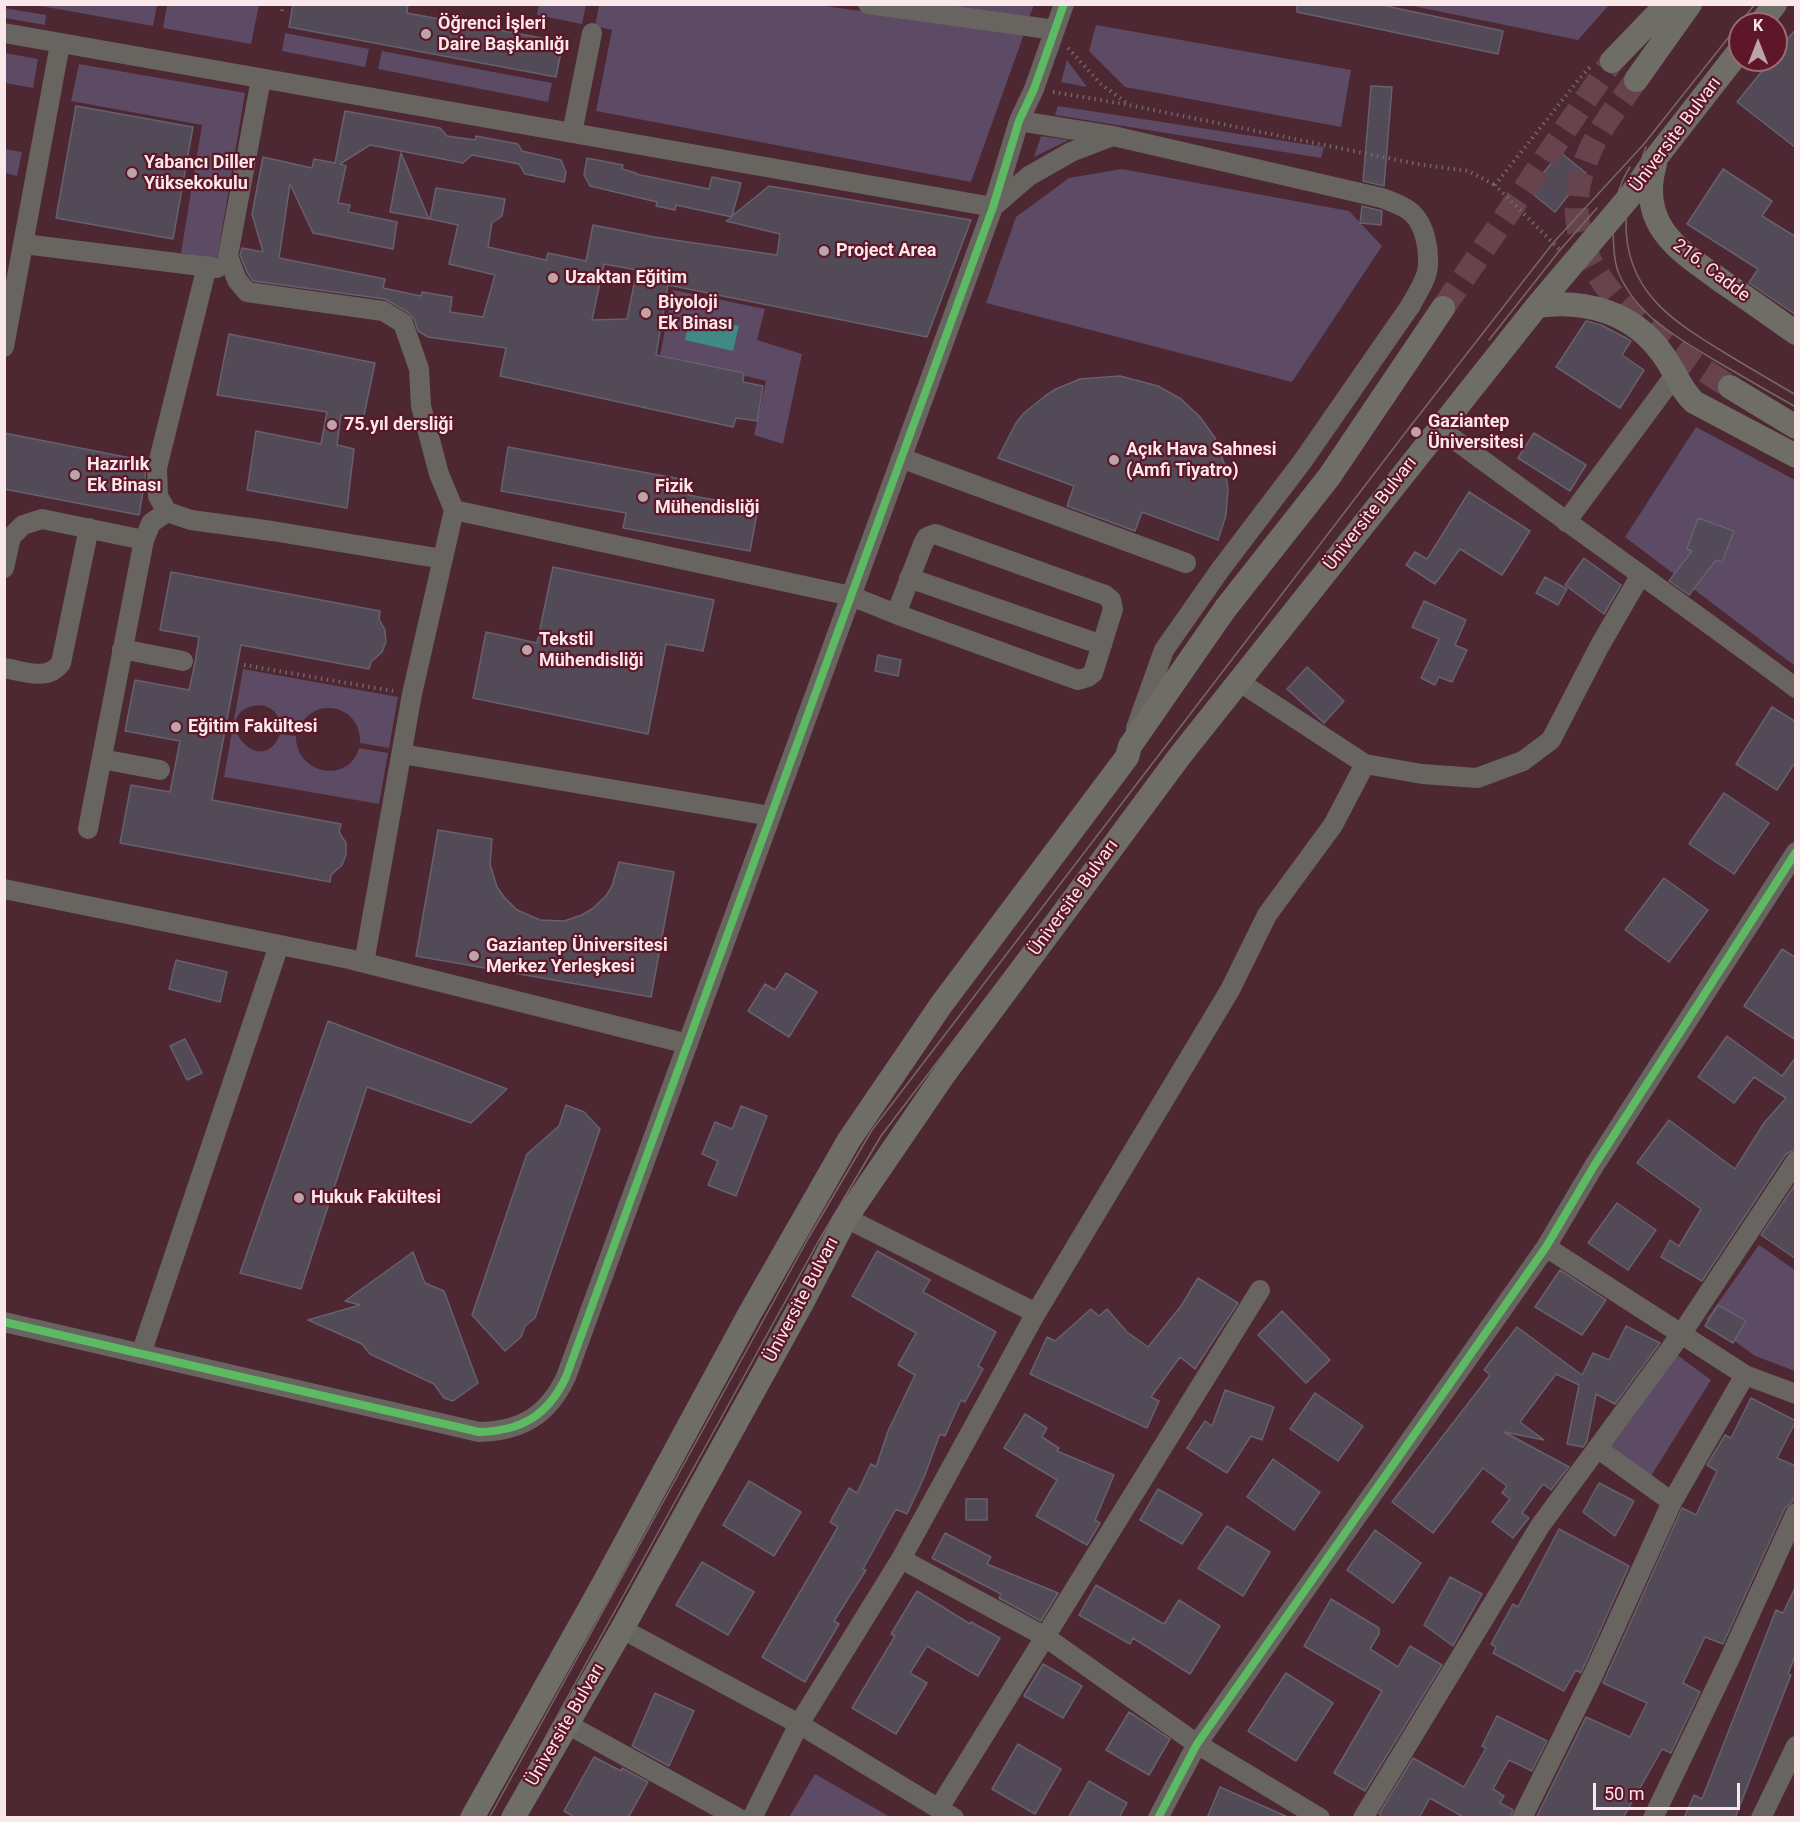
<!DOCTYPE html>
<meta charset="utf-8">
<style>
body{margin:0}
#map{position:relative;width:1800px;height:1822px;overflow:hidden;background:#4d2731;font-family:Roboto,sans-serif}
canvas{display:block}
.frame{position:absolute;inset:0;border:6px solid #f9e7e9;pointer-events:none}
.north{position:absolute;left:1728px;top:12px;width:60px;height:60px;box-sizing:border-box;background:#5d1729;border:2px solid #9b6a76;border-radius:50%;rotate:0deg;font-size:16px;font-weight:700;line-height:24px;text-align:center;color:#f9e7e9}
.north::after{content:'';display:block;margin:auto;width:21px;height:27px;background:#bda4a9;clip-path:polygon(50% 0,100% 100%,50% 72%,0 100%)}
.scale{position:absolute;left:1593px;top:1783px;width:147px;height:27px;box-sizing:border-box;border:3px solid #f9e7e9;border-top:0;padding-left:8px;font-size:18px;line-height:21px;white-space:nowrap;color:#f9e7e9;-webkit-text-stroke:4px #5d1729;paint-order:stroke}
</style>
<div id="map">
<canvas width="1800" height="1822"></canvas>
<div class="frame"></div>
<div class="north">K</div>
<div class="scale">50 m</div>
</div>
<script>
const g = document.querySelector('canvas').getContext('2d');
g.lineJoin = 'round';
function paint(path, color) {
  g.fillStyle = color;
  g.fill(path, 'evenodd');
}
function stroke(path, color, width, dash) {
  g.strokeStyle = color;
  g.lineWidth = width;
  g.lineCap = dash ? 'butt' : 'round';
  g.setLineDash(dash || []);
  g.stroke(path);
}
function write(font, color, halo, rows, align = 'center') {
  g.font = font + ' Roboto,sans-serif';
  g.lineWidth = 4.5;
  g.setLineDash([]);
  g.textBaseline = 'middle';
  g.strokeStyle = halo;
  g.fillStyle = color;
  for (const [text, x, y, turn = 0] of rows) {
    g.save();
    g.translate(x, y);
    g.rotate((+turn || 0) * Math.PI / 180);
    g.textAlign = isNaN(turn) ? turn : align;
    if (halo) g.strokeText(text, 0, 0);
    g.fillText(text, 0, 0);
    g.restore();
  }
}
const green = new Path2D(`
 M811,4L1024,34L971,182L596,111L612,30L595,26L599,5Z
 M35,5L157,4V5L153,26Z
 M167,5H259L251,44L163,28Z
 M539,5H586L582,24L537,15Z
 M930,5H1034L1029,18Z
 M1408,5H1609L1578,40Z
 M4,8L46,15L45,25L5,18Z
 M1096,25L1351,70L1341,127L1125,87L1089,51Z
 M285,33L369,49L365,67L282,51Z
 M382,51L552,83L548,102L378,69Z
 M5,53L38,59L33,88L5,83Z
 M1067,60L1087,87L1061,82Z
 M79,64L245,93L217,260L181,253L202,125L71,101Z
 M1058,106L1324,147L1321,158L1055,115Z
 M1041,136L1069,140L1034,157Z
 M4,149L22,152L17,176L5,173Z
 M1122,169L1349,211L1382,246L1292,382L986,303L1016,217L1069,178Z
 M673,290L765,309L757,340L802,354L783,444L754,435L766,381L660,355Z
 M1696,427L1795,480V666L1625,537Z
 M243,669L398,697L389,748L360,743C362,704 310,694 298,732L281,729C281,714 269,702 253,706C208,717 262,782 280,734L296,736C295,774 349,785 359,748L388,753L379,804L224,777Z
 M1759,1245L1795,1270V1371L1755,1356L1706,1320Z
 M1676,1354L1711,1380L1651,1476L1608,1444Z
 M815,1774L890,1817H789Z`);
const water = new Path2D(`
 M691,315L739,326L733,351L685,340Z`);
const building = new Path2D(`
 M293,4H408L407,13L563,42L556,77L289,27Z
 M1297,4H1377L1503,31L1498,54L1297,12Z
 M1796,29V148L1737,102L1771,60H1776V53Z
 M1371,86L1392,87L1384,186L1363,181Z
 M76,106L193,127L173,239L56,218Z
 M345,111L440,128L447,136L475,140L476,136L518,144L522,151L561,160L566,172L564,182L525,174L519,164L472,155L463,163L370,145L340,164L346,166L338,203L350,205L348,212L397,222L393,249L313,233L290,184L279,258L385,279L383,288L421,296L422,292L452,297L450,312L483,317L495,275L449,264L458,225L430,219L436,188L505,199L502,216L492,223L488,247L546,260L548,253L586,261L593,225L654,237L777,255L780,234L726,221L732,217L676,205L675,210L656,206L657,202L590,186L584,175L587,158L623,165L622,169L636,173V174L709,189L712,177L741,183L732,216L769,186L971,220L927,337L668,285L656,355L744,373L743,382L763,386L757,421L736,418L733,427L500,376L506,348L428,337L418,331L414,319L409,313L385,299L253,281L248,274L240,255L242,248L263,252L252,214L263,157L312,168L314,159L335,163ZM604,264L637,270L627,319L592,320Z
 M1560,152L1586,173L1555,212L1529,191Z
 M401,153L416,188L429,219L390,212Z
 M1723,169L1772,201L1762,216L1796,237V315L1749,283L1758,269L1687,224Z
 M1362,206L1382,211L1381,225L1360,223Z
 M1586,321L1601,325L1628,339L1631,341L1622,355L1644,370L1620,408L1556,367Z
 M229,334L375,363L363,420L341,415L337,445L354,449L347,508L247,490L256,431L321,444L327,412L217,395Z
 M1120,376L1158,386L1181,399L1200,417L1215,438L1224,463L1228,489L1226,515L1218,540L1142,512L1135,531L1067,506L1074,486L998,458L1016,423L1024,413L1045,396L1056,389L1080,379Z
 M4,433L146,461L145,480L139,515L4,489Z
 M1534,433L1586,465L1570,491L1518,458Z
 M508,447L691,481L688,495L758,508L750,551L623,528L626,513L501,491Z
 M1469,492L1530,531L1502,575L1460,549L1435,584L1406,565L1415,552L1427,559Z
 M1698,518L1734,531L1722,562L1716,560L1689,595L1669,581L1692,551L1687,549Z
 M1584,558L1621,585L1604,614L1565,585Z
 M553,567L714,600L703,651L666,644L648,734L473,698L486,632L537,643Z
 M171,572L380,611L379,619L385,630L386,642L382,652L371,662L369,669L241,645L212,800L341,824L339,832L346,843V855L342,865L331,875L330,882L120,843L131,785L170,792L180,741L125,731L135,680L189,690L195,663L199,637L160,630Z
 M1545,577L1567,589L1558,605L1536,593Z
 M1424,601L1466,620L1455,645L1467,650L1452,682L1439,677L1435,685L1421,678L1439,639L1412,627Z
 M878,655L901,660L898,676L875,671Z
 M1307,667L1344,701L1324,723L1287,689Z
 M1772,707L1796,722V761L1777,790L1736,764Z
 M1724,793L1769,823L1734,874L1689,844Z
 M438,830L492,839L490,864L497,887L504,897L517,910L540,920L564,921L582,915L592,909L606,896L612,886L619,862L674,872L651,997L416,956Z
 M1664,878L1708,910L1669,962L1625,930Z
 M1782,949L1796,958V1040L1744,1006Z
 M176,960L227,972L220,1002L169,989Z
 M786,973L817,992L789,1037L748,1011L765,984L775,990Z
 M328,1021L507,1089L471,1123L367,1087L301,1289L240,1273Z
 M1727,1036L1782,1076L1796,1057V1149L1786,1154L1702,1281L1661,1257L1670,1240L1679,1246L1701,1209L1637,1163L1669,1120L1735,1169L1764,1123L1786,1098L1754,1077L1734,1103L1698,1077Z
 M185,1039L202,1073L187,1080L170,1046Z
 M566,1105L584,1112L600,1129L535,1318L525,1326L521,1337L505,1351L472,1315L527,1154L559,1126Z
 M741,1106L767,1116L736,1196L708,1185L718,1161L702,1154L715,1122L732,1129Z
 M1796,1183V1259L1761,1235Z
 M1617,1203L1656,1230L1628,1270L1588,1243Z
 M877,1251L930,1280L923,1292L996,1332L978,1366L983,1369L965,1402L961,1400L945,1436L940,1434L925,1475L907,1514L896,1509L863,1569L866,1570L834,1621L839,1624L805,1682L762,1657L838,1527L830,1522L849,1488L857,1493L871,1464L876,1467L888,1431L915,1375L898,1365L916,1333L852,1296Z
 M413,1252L425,1283L444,1291L478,1383L453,1401L444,1398L434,1384L370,1354L362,1344L308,1320L360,1305L345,1301Z
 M1560,1270L1606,1300L1582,1335L1535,1307Z
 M1198,1278L1238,1303L1195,1369L1180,1357L1151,1397L1159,1401L1147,1428L1030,1374L1047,1337L1055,1341L1091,1309L1099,1316L1107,1309L1127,1332L1148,1347L1181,1306Z
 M1718,1305L1746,1321L1733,1343L1705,1326Z
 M1282,1311L1330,1360L1306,1383L1258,1335Z
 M1626,1326L1660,1343L1615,1404L1596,1394L1587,1441L1583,1447L1567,1444L1579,1385L1556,1374L1520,1422L1544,1440L1504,1432L1569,1467L1551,1490L1543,1484L1522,1513L1529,1518L1513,1538L1492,1522L1510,1499L1502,1493L1507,1486L1483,1468L1433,1533L1392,1502L1490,1375L1484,1370L1517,1327L1582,1375L1593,1353L1609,1360Z
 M1225,1390L1274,1407L1262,1440L1251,1436L1227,1473L1187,1448L1205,1421L1212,1426Z
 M1315,1393L1363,1426L1338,1461L1290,1429Z
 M1751,1398L1796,1421L1777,1458L1796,1466V1494L1792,1502L1785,1508L1723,1644L1705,1637L1683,1683L1700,1692L1671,1753L1662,1749L1623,1818H1536L1586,1717L1630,1737L1647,1703L1603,1683L1682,1508L1696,1515L1717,1471L1707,1465L1725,1435L1731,1438Z
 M1025,1414L1047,1428L1042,1437L1059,1448L1057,1451L1114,1475L1095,1520L1100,1523L1087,1545L1036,1516L1057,1480L1004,1448Z
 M1273,1459L1320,1492L1294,1530L1247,1497Z
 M749,1481L801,1512L774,1556L723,1525Z
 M1599,1483L1634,1501L1615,1536L1583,1512Z
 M1158,1489L1202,1514L1182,1544L1140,1520Z
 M966,1499H987V1520H966Z
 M1227,1526L1270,1552L1243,1596L1198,1568Z
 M1559,1529L1629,1566L1581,1673L1576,1670L1564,1691L1493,1653L1496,1647L1491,1644L1513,1604L1518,1607Z
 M1375,1530L1421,1563L1393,1603L1347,1570Z
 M945,1533L991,1557L987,1564L1058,1593L1041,1621L999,1598L1001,1594L932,1558Z
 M702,1562L754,1592L728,1635L676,1605Z
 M1450,1577L1482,1594L1453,1646L1424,1625Z
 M1096,1585L1164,1624L1179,1600L1220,1626L1190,1674L1133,1638L1130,1644L1079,1615Z
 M1796,1586V1654L1788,1674L1791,1675L1735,1818H1684L1694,1795L1702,1799L1776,1610L1783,1613Z
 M917,1591L970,1624L971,1622L1000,1638L978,1676L927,1646L910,1673L927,1683L896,1734L852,1708L895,1636L891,1634Z
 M1331,1599L1379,1628V1634L1370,1649L1398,1667L1410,1646L1442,1665L1365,1791L1334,1773L1382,1691L1304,1646Z
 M1043,1664L1082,1686L1063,1718L1024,1696Z
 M1286,1673L1333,1703L1296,1761L1248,1731Z
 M655,1693L694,1711L669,1766L632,1746Z
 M1129,1712L1170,1739L1149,1775L1106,1750Z
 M1497,1716L1547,1741L1532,1771L1509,1760L1493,1789L1504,1796L1500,1803L1513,1810L1510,1818H1465L1430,1798L1419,1818H1384L1379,1814L1413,1758L1464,1787L1486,1748L1482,1746Z
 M1018,1744L1061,1769L1035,1814L992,1789Z
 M594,1757L621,1771L622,1768L648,1782L628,1818H576L564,1811Z
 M1089,1781L1127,1803L1119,1818H1068Z
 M1220,1787L1290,1818H1207Z`);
const majorTunnel = new Path2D(`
 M1636,80C1620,103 1600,127 1589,153C1539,265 1651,335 1730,387
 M1443,308L1612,61`);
const path = new Path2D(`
 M282,11L283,4
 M1068,48L1101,84L1128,104
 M1053,92L1129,105L1417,164L1468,171L1495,185
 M1559,249L1495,185L1579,79L1592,65
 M244,665L393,691`);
const minor = new Path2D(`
 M868,4L1055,30
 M4,33L993,207L1029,176L1071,152L1113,136
 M261,79L228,256L237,280L247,292L383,311L403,323L419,369L421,406L439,474L454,510
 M1019,121L1113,136L1382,198C1392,202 1405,206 1412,213C1425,225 1429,249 1428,266C1427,280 1417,293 1411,305L1302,462L1220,570L1164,650L1136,728
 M572,133L592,33
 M24,244L217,268
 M207,266L157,468L158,496L167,512L191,520L272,531L443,559
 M4,347L60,44
 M1439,428C1557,516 1678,600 1796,688
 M901,458L1186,563
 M1566,522L1675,375
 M4,568L11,537L23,525L42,519L144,540
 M909,578L1102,645
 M122,649L183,661
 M4,668C25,671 47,682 61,663L89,528
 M1238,681L1365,764L1422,774L1477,778L1523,761L1551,740L1599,647L1640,576
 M402,754L771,816
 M102,759L160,770
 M88,829L144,540L151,523L167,512
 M4,889L349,959L688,1044
 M364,963L412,694L454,510L851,596L896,614L1078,680L1088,677L1093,673L1113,609L1111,600L1105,595L935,534L927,537L923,544L896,614
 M1546,1247L1745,1375L1796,1394
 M1036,1313L1230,990L1267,915L1333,825L1365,764
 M4,1322L479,1432C522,1431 548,1415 566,1377L993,207L1019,121L1034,89L1064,4
 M141,1354L279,945
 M1597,1448L1672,1502
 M901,1559L1044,1636L1197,1744L1320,1818
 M622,1629L799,1724L954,1818
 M567,1724L738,1818
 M939,1808L1260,1290
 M752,1818L799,1724L901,1559L1036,1313L846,1218
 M1158,1818L1197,1744L1546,1247L1594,1166L1796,852
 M1363,1818L1540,1526L1682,1333L1796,1161
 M1522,1818L1594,1673L1672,1502L1745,1375
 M1653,1818L1729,1660L1796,1513
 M1761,1818L1796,1746`);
const major = new Path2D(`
 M1760,24L1775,4
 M1612,61L1667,4
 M1636,80L1690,4
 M1655,164C1637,226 1680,251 1723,282C1748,299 1772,316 1796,333
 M1537,306C1584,299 1632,312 1661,352C1674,368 1679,388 1694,402L1796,456
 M1730,387L1796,427
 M472,1818L600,1590L750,1313L849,1140L941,1005L1127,757L1130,746L1225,609L1329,477L1443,308
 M513,1818L622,1629L802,1303L846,1218L945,1073L1179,757L1537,306L1630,196L1658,155L1740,50`);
const tram = new Path2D(`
 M1646,147C1638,171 1626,197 1626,222C1625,291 1672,321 1725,353C1748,367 1772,381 1796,395
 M1630,167C1618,185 1612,211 1613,233C1614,246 1613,261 1619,274C1638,317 1678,338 1716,361C1742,376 1769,392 1796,407
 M1489,340L1560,250L1597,208
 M489,1818L809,1237L872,1130L1409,428L1553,243L1644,144L1755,4
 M501,1818L818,1242L881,1136L1217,694`);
const cycleway = new Path2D(`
 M4,1322L479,1432C522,1431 548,1415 566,1377L993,207L1019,121L1034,89L1064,4
 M1158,1818L1197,1744L1546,1247L1594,1166L1796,852`);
const markers = [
 [426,34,6,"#bda4a9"],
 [132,173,6,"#bda4a9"],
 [824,251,6,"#bda4a9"],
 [553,278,6,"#bda4a9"],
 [646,313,6,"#bda4a9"],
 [332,425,6,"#bda4a9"],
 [1416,432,6,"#bda4a9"],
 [1114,460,6,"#bda4a9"],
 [75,475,6,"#bda4a9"],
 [643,497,6,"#bda4a9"],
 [527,650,6,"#bda4a9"],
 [176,727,6,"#bda4a9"],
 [474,956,6,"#bda4a9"],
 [299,1198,6,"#bda4a9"]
];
const poiNames = [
 ["Öğrenci İşleri",438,24],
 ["Daire Başkanlığı",438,45],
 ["Yabancı Diller",144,163],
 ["Yüksekokulu",144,184],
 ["Project Area",836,251],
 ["Uzaktan Eğitim",565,278],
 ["Biyoloji",658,303],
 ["Ek Binası",658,324],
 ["Gaziantep",1428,422],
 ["Üniversitesi",1428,443],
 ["75.yıl dersliği",344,425],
 ["Açık Hava Sahnesi",1126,450],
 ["(Amfi Tiyatro)",1126,471],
 ["Hazırlık",87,465],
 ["Ek Binası",87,486],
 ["Fizik",655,487],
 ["Mühendisliği",655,508],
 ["Tekstil",539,640],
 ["Mühendisliği",539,661],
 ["Eğitim Fakültesi",188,727],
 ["Gaziantep Üniversitesi",486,946],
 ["Merkez Yerleşkesi",486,967],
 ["Hukuk Fakültesi",311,1198]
];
const streetNames = [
 ["Üniversite Bulvarı",1676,135,-53],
 ["216. Cadde",1711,271,37],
 ["Üniversite Bulvarı",1371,514,-52],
 ["Üniversite Bulvarı",1074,898,-54],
 ["Üniversite Bulvarı",802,1300,-62],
 ["Üniversite Bulvarı",566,1725,-60]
];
paint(green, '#5d4a65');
paint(water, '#3f8986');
paint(building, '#524a56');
stroke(building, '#66606f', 1.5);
stroke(majorTunnel, '#67444d', 24, [24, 12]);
stroke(path, '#706766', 4, [1.5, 4.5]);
stroke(minor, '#68645f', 20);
stroke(major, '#6f6e66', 24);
stroke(tram, '#776868', 1.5);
stroke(cycleway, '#5cba63', 8);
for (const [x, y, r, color] of markers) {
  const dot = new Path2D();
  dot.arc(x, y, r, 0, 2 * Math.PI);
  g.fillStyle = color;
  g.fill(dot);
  stroke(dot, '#5d1729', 2);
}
write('bold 18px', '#f9e7e9', '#5d1729', poiNames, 'left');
write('18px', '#f9e7e9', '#5d1729', streetNames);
</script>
